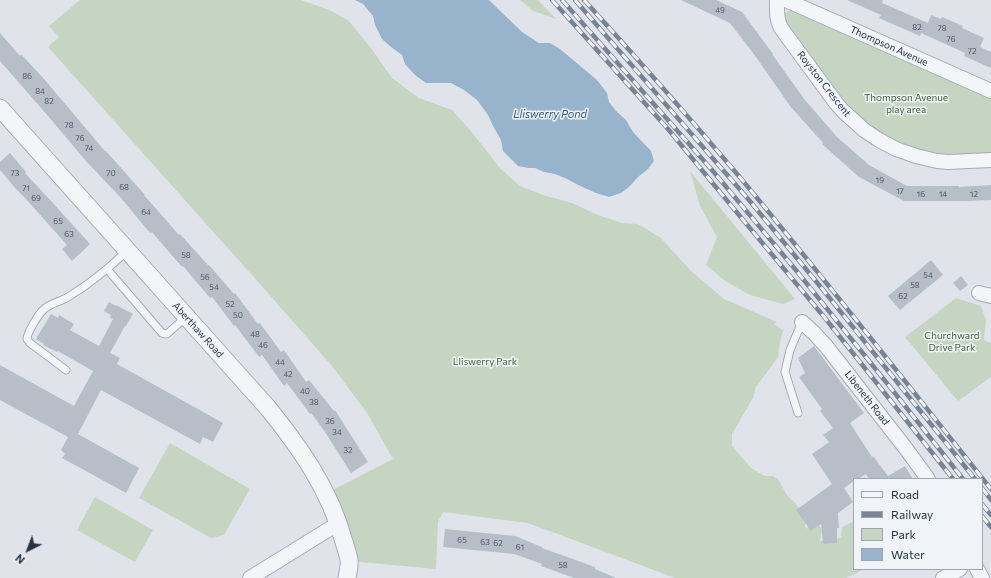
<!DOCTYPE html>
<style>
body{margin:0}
#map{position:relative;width:991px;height:578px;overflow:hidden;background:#e0e4ea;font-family:Commissioner,sans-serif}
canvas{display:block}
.legend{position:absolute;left:853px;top:478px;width:130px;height:92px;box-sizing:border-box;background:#f0f3f7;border:1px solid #a0a6af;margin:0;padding:5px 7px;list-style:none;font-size:12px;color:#273343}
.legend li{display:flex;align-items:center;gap:8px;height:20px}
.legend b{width:20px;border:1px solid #a0a6af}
.north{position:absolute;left:8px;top:530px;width:40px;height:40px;-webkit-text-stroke:3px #f0f3f7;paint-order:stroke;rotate:222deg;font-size:11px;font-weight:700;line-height:16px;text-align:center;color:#273343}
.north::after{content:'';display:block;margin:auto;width:14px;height:18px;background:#273343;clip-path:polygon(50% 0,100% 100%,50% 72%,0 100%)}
</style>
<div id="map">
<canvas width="991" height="578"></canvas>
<ul class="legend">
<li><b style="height:5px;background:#f3f5f8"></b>Road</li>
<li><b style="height:5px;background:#788495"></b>Railway</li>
<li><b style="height:11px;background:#c6d5c1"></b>Park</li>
<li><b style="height:11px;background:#98b4cd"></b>Water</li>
</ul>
<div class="north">N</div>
</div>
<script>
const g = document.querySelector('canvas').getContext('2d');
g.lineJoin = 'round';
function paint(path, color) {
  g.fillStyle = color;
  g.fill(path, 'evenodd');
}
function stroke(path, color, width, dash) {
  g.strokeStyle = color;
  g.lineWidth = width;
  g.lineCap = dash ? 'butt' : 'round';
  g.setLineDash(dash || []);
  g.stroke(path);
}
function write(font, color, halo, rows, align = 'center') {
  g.font = font + ' Commissioner,sans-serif';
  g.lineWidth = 3;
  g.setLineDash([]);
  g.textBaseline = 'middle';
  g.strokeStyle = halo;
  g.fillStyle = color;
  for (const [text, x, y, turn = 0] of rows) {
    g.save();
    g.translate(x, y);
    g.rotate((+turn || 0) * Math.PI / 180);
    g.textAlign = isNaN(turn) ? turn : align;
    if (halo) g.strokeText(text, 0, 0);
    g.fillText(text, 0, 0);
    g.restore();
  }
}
const green = new Path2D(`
 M80,0H301L329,10L348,20L371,48L392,78L419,98L452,110L471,131L500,168L520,186L543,195L572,203L598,215L622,223L638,224L661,238L691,271L724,299L777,322L774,324L783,330L780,343L778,357L756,387L753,398L732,434V446L751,468L765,476H773L778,479L787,495L795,503L804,515L806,529L810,524L817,522L822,530L820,541L834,540L841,537L842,527L852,522L854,520V569H863L859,572L846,578H675L528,523L443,512L438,522L436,569L349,561L325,494L393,459L367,413L332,366L267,292L48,47L59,37L49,26Z
 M520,0H538L556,19L533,11Z
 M791,10L797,12L991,99V156L944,159L922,153L886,137L873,129L851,110L786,26L784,14L786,12Z
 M690,171L795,299L783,304L750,295L725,281L706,265L717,237L700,206Z
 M956,298L981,306L986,320L984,340L991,343V377L958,401L905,337Z
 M170,443L250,489L224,535L211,538L139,498Z
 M95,497L153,530L135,562L77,530Z`);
const water = new Path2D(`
 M355,0H489L522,32L539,43H550L560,49L597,80L607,93L609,102L616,111L626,120L633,132L651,151L654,161L648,169L638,177L629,187L621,193L609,197L596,193L578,185L567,179L555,174L544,172L535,168H528L518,166L503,151L501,140L493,126L488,115L477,100L464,90L451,83H426L415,75L405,64L402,55L391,47L382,39L375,25L373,16L363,4Z`);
const building = new Path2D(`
 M681,0H716L742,12L773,54H772L805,100L837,137L869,165L907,186H959V187L991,185V200L966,201H904L859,177L822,144L823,143L790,106L756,57L730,23Z
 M847,0H883L882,3L928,23L931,15L941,19L942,17L963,26L962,28L984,38L980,47L991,52V68L964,56L965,53L921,33L920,36L879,18L881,15Z
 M0,33L20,56L21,54L44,79L105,151H106L145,195H144L179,235L180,234L208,265H209L234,294L235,293L258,324L260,323L281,352L284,350L306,382L309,380L334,411L335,410L368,462L351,473L325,432L311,413L310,414L287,383L284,386L262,355L259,357L235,325L234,326L212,297L210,298L183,266L182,267L152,232L150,233L121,198L85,160L48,116L0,61Z
 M10,153L26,172L25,173L52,202L90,244L72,261L62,249L67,245L25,198L16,189L0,170V162Z
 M931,260L943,275L900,310L888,296Z
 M961,276L968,285L960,291L953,283Z
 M109,302L116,306V305L133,314L126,326H125L110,353L120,358L117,364L223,423L213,442L203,437L200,444L101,390L78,434L139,468L126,493L62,458L65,454L61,450L68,437L0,400V365L74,406L93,371L58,351L57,352L43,345L44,344L36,339L51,314L58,318L59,315L74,324L70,330L99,346L113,319L110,318L111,315L104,311Z
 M814,346L864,413L850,423L872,457L873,456L888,476L905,466L913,479H869L866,474L858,479H854V481L844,488L853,502L838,513L839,528H837V543L823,544L821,524L811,531L796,510L832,484L812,454L829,442L823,435L833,428L820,411L822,409L799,377L805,373L798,358Z
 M445,529L515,536L542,547V548L595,567V569L616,578H574L541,566L542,564L514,554L443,547Z`);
const service = new Path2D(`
 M107,269L162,333L166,334L168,333L186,317
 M66,370L30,343L27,339C27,333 38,315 43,310C50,303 60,302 68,297C90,284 109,268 127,251
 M798,413L785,372L787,363L790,350L802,322`);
const minor = new Path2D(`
 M777,0C777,10 776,19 781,28L836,103L843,111L864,130L879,140L896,149L916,156L937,161L948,162L991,160
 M786,0L991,91
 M979,293L991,296
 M802,322L814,333L826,346L907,450L928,479
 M977,569L982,578
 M250,578L339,523
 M943,578L960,569`);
const tertiary = new Path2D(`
 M0,108L268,408C301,449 330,490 344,542C346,548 348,554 349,560C350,565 348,572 347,578`);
const rail = new Path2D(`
 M552,0L668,129L734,209L825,318L953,479
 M562,0L712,170L795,269L890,387L963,479
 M575,0L749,200L824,291L975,479
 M584,0C636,57 688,116 738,175C824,278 907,384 991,489
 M982,488L991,500
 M982,504L991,515
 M982,516L991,527`);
const numberNames = [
 ["49",720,10],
 ["82",917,27],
 ["78",942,28],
 ["76",951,39],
 ["72",972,51],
 ["86",27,76],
 ["84",40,91],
 ["82",49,101],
 ["78",69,125],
 ["76",80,138],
 ["74",89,148],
 ["73",15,173],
 ["70",111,173],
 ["19",880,180],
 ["68",124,187],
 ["71",26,188],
 ["17",900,191],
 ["16",921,194],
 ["14",943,194],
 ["12",974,194],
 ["69",36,198],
 ["64",146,212],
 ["65",58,221],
 ["63",69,234],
 ["58",186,255],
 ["54",928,275],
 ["56",205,277],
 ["58",915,285],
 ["54",214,287],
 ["62",903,296],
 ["52",230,304],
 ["50",238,315],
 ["48",255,334],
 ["46",263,345],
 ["44",280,362],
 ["42",288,374],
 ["40",305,391],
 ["38",314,402],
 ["36",330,421],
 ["34",337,432],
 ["32",348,450],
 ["65",462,540],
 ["63",485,542],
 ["62",498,543],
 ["61",520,547],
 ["58",563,565]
];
const streetNames = [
 ["Thompson Avenue",889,46,24],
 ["Royston Crescent",824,84,52],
 ["Aberthaw Road",198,330,48],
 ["Libeneth Road",867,398,52]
];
const parkNames = [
 ["Thompson Avenue",906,98],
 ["play area",906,110],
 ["Churchward",952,336],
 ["Drive Park",952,348],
 ["Lliswerry Park",485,362]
];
const waterNames = [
 ["Lliswerry Pond",550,114]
];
paint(green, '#c6d5c1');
paint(water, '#98b4cd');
paint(building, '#b7bec8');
stroke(service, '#a5abb5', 9);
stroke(minor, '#a5abb5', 16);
stroke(tertiary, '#a5abb5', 19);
stroke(service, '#f3f5f8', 7);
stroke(minor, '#f3f5f8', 14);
stroke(tertiary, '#f3f5f8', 17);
stroke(rail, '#788495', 4.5);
stroke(rail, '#f0f3f7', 3, [9]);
write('8px', '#4b5664', null, numberNames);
write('10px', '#273343', '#f0f3f7', streetNames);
write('10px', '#3e6034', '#f0f3f7', parkNames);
write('italic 11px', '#2e537a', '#f0f3f7', waterNames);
</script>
